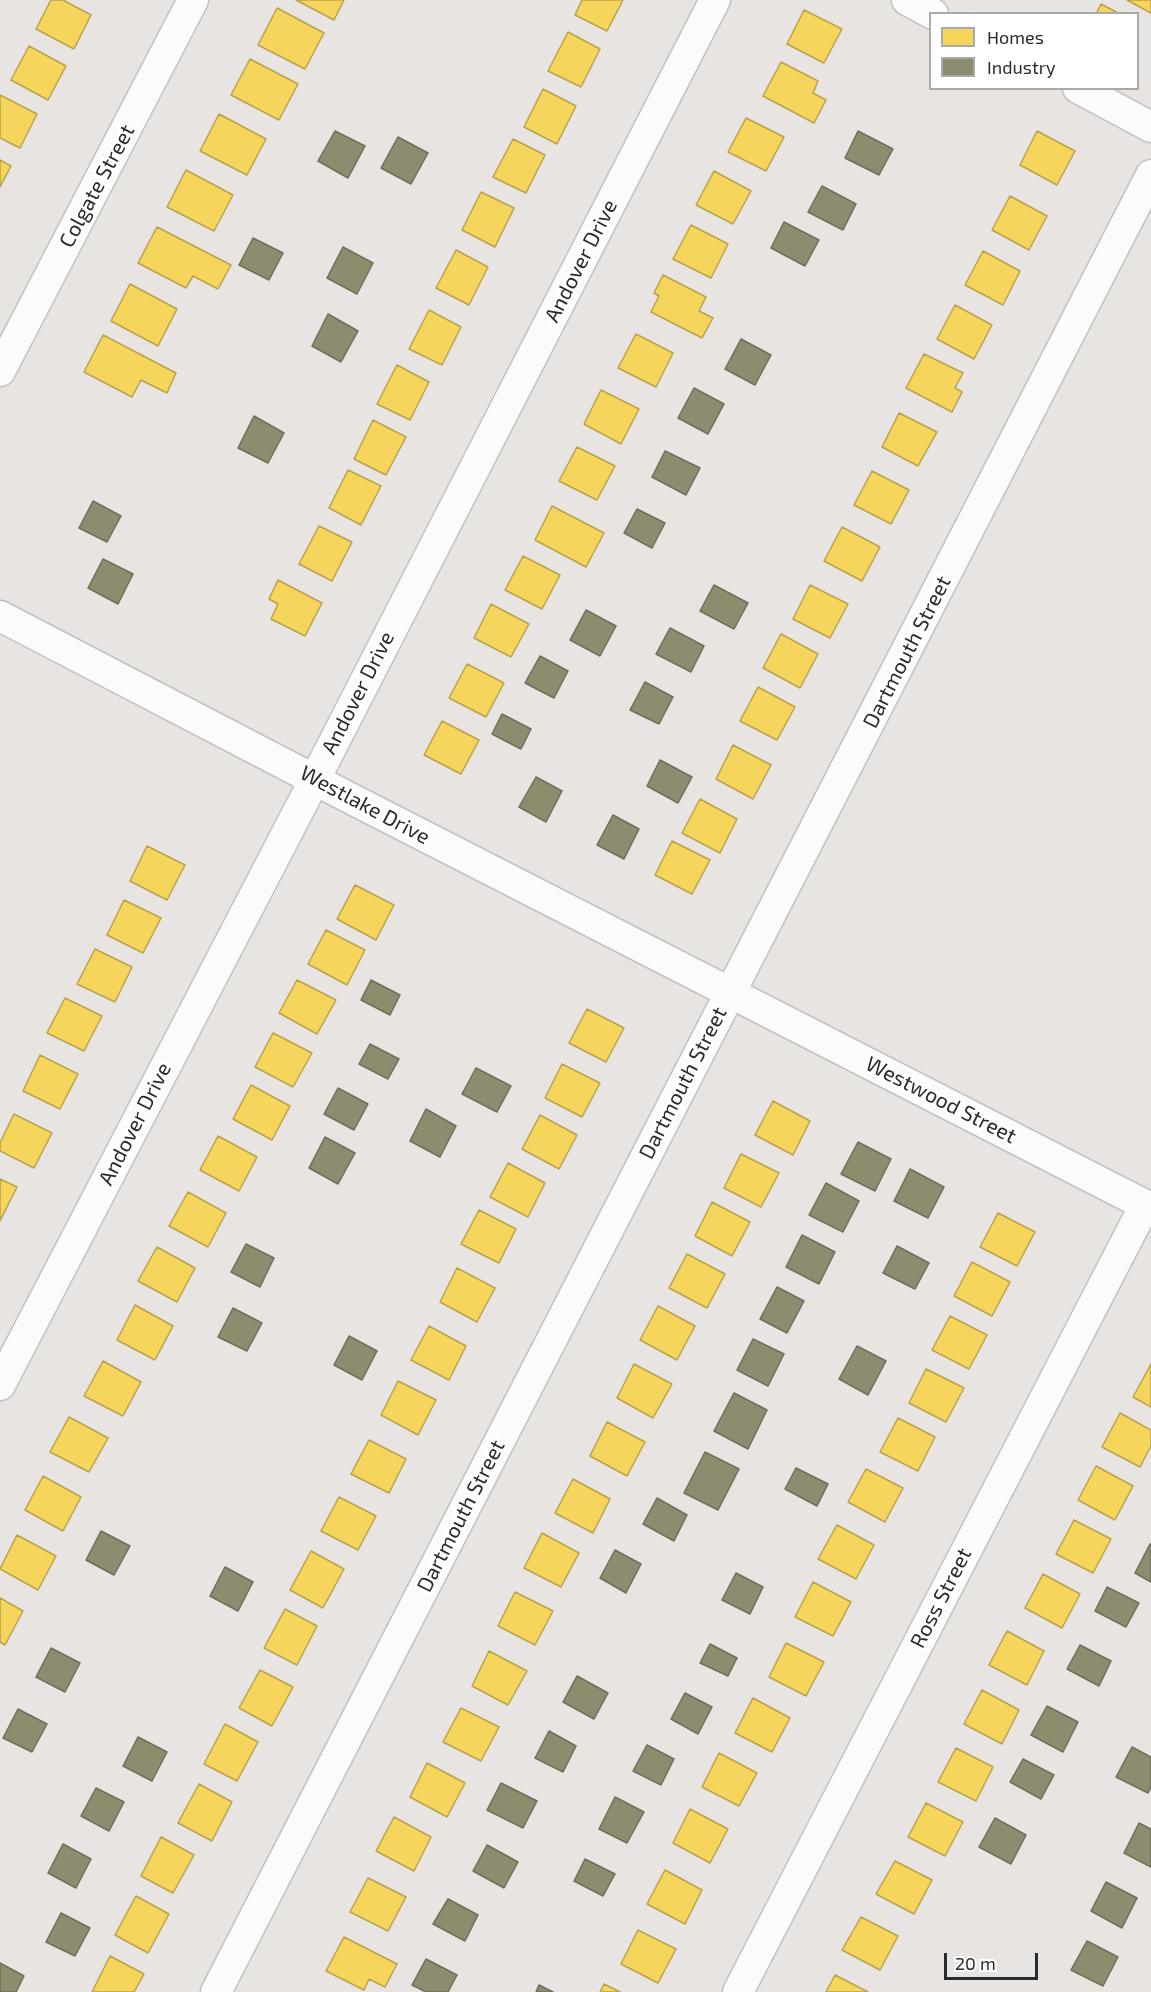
<!DOCTYPE html>
<style>
body{margin:0}
#map{position:relative;width:1151px;height:1992px;overflow:hidden;background:#e7e4e1;font-family:"Exo 2",sans-serif}
canvas{display:block}
.legend{position:absolute;left:929px;top:12px;width:210px;height:78px;box-sizing:border-box;background:#fff;border:2px solid #aaa;margin:0;padding:8px 10px;list-style:none;font-size:18px;color:#2a2a2a}
.legend li{display:flex;align-items:center;gap:12px;height:30px}
.legend b{width:30px;border:2px solid #aaa}
.scale{position:absolute;left:944px;top:1953px;width:94px;height:27px;box-sizing:border-box;border:3px solid #2a2a2a;border-top:0;padding-left:8px;font-size:18px;line-height:21px;white-space:nowrap;color:#2a2a2a;-webkit-text-stroke:4px #fff;paint-order:stroke}
</style>
<div id="map">
<canvas width="1151" height="1992"></canvas>
<ul class="legend">
<li><b style="height:16px;background:#f6d55c"></b>Homes</li>
<li><b style="height:16px;background:#8c8c6e"></b>Industry</li>
</ul>
<div class="scale">20 m</div>
</div>
<script>
const g = document.querySelector('canvas').getContext('2d');
g.lineJoin = 'round';
function paint(path, color) {
  g.fillStyle = color;
  g.fill(path, 'evenodd');
}
function stroke(path, color, width, dash) {
  g.strokeStyle = color;
  g.lineWidth = width;
  g.lineCap = dash ? 'butt' : 'round';
  g.setLineDash(dash || []);
  g.stroke(path);
}
function write(font, color, halo, rows, align = 'center') {
  g.font = font + ' "Exo 2",sans-serif';
  g.lineWidth = 6;
  g.setLineDash([]);
  g.textBaseline = 'middle';
  g.strokeStyle = halo;
  g.fillStyle = color;
  for (const [text, x, y, turn = 0] of rows) {
    g.save();
    g.translate(x, y);
    g.rotate((+turn || 0) * Math.PI / 180);
    g.textAlign = isNaN(turn) ? turn : align;
    if (halo) g.strokeText(text, 0, 0);
    g.fillText(text, 0, 0);
    g.restore();
  }
}
const homes = new Path2D(`
 M51,0H63L91,15L74,49L36,29Z
 M296,0H344L334,20Z
 M582,0H623L607,31L575,15Z
 M1127,0H1151V13Z
 M1101,4L1120,14H1096Z
 M277,8L324,33L305,69L258,45Z
 M804,10L842,29L824,63L787,44Z
 M568,32L600,49L581,87L548,71Z
 M29,46L66,66L48,100L11,80Z
 M250,59L298,84L279,120L231,95Z
 M781,62L818,81L813,93L826,100L814,123L763,96Z
 M543,89L576,106L557,144L524,127Z
 M0,95L37,114L20,148L0,138Z
 M219,114L266,139L247,175L200,151Z
 M746,118L784,137L766,171L728,152Z
 M1037,131L1075,151L1057,185L1020,165Z
 M513,139L545,155L526,193L493,177Z
 M0,160L11,166L0,187Z
 M186,170L233,195L214,231L167,207Z
 M714,171L751,191L733,224L696,205Z
 M481,192L514,208L495,247L462,230Z
 M1010,196L1047,216L1029,250L992,230Z
 M691,225L728,244L711,278L673,259Z
 M157,227L231,265L218,289L193,276L186,288L138,263Z
 M456,250L488,267L469,305L436,288Z
 M983,251L1020,271L1003,305L965,285Z
 M663,275L706,297L699,311L713,318L702,338L651,312L659,296L654,293Z
 M130,284L177,309L158,346L111,321Z
 M955,305L992,325L974,359L937,339Z
 M429,310L461,327L442,365L409,349Z
 M636,334L673,353L656,387L618,368Z
 M103,335L176,373L167,393L141,380L132,397L84,372Z
 M924,354L963,373L955,388L962,392L952,412L906,388Z
 M397,365L429,382L410,420L377,404Z
 M601,390L639,409L621,444L584,424Z
 M899,413L937,432L918,466L882,447Z
 M373,420L406,437L386,475L354,459Z
 M577,447L615,466L597,500L559,481Z
 M348,470L381,486L361,525L329,508Z
 M872,471L909,490L891,524L854,505Z
 M552,506L604,533L586,567L535,540Z
 M319,526L352,542L332,581L299,564Z
 M842,527L880,547L862,581L824,561Z
 M523,556L560,575L542,609L505,590Z
 M278,580L322,603L305,636L271,619L278,604L269,599Z
 M810,585L848,604L830,638L793,619Z
 M491,604L529,624L511,657L474,638Z
 M781,634L818,654L800,688L763,668Z
 M467,664L504,683L486,717L449,698Z
 M758,687L795,707L777,740L740,721Z
 M442,721L479,740L461,774L424,755Z
 M733,745L771,765L753,799L716,779Z
 M700,799L737,819L720,853L682,833Z
 M672,841L710,860L692,894L655,875Z
 M147,846L185,865L167,900L130,881Z
 M355,885L394,905L376,940L337,919Z
 M124,900L161,918L143,953L107,935Z
 M326,930L365,950L347,985L308,964Z
 M95,949L132,967L115,1002L77,984Z
 M297,980L336,1000L317,1034L279,1013Z
 M65,998L102,1016L84,1051L47,1033Z
 M587,1009L624,1028L606,1062L569,1043Z
 M273,1033L312,1053L293,1087L255,1067Z
 M40,1055L78,1074L60,1109L23,1091Z
 M562,1064L600,1083L582,1117L545,1098Z
 M251,1085L290,1106L272,1140L233,1119Z
 M773,1101L810,1121L793,1155L755,1135Z
 M14,1114L52,1133L34,1168L0,1151V1143Z
 M540,1115L577,1135L559,1169L522,1149Z
 M218,1136L257,1157L239,1191L200,1170Z
 M741,1154L779,1173L761,1207L724,1188Z
 M508,1163L545,1183L528,1217L490,1197Z
 M0,1179L17,1187L0,1221Z
 M188,1192L226,1213L208,1247L169,1226Z
 M712,1202L750,1222L732,1256L695,1236Z
 M479,1210L516,1229L499,1263L461,1244Z
 M998,1213L1035,1232L1017,1266L980,1247Z
 M157,1247L195,1268L177,1302L138,1281Z
 M687,1254L725,1274L707,1308L669,1288Z
 M972,1262L1010,1282L992,1316L954,1296Z
 M457,1268L495,1288L477,1322L440,1302Z
 M135,1305L173,1326L155,1360L117,1340Z
 M658,1306L695,1326L677,1360L640,1340Z
 M950,1316L987,1335L969,1369L932,1350Z
 M429,1326L466,1346L449,1380L411,1360Z
 M103,1361L141,1382L123,1416L84,1396Z
 M634,1364L672,1384L653,1418L617,1398Z
 M1151,1364V1407L1133,1397Z
 M926,1369L964,1388L946,1422L909,1403Z
 M398,1381L436,1400L418,1435L381,1415Z
 M1120,1413L1151,1430V1446L1140,1467L1102,1447Z
 M69,1417L108,1438L89,1472L50,1452Z
 M898,1418L935,1437L918,1471L880,1452Z
 M607,1422L645,1442L627,1476L590,1456Z
 M369,1440L406,1459L389,1493L351,1474Z
 M1096,1466L1133,1486L1115,1520L1078,1500Z
 M866,1469L903,1488L885,1522L848,1502Z
 M43,1476L81,1497L63,1531L25,1510Z
 M573,1479L610,1499L593,1533L555,1513Z
 M339,1497L376,1516L358,1550L321,1531Z
 M1074,1520L1111,1539L1093,1573L1056,1554Z
 M837,1525L874,1545L856,1579L818,1559Z
 M542,1533L579,1553L561,1587L524,1568Z
 M17,1535L56,1556L38,1590L0,1569Z
 M311,1551L344,1569L323,1608L290,1590Z
 M1043,1574L1080,1594L1062,1628L1025,1608Z
 M813,1582L851,1602L833,1636L795,1617Z
 M515,1592L553,1611L535,1645L498,1626Z
 M0,1598L23,1611L5,1645L0,1642Z
 M285,1609L317,1626L297,1665L264,1648Z
 M1007,1631L1044,1651L1027,1685L989,1665Z
 M786,1643L824,1662L806,1696L769,1677Z
 M489,1651L527,1671L508,1705L472,1686Z
 M260,1670L293,1687L272,1726L239,1708Z
 M982,1690L1019,1710L1002,1744L964,1724Z
 M753,1698L790,1718L772,1752L735,1733Z
 M461,1708L499,1727L481,1761L443,1742Z
 M225,1724L258,1742L237,1781L204,1764Z
 M956,1748L993,1767L976,1801L938,1782Z
 M719,1753L757,1773L739,1806L702,1787Z
 M427,1763L465,1783L447,1817L410,1797Z
 M199,1784L232,1802L212,1841L178,1823Z
 M926,1803L963,1822L945,1856L908,1837Z
 M690,1809L728,1829L710,1863L673,1843Z
 M394,1817L431,1837L414,1871L376,1851Z
 M161,1837L194,1855L173,1893L141,1876Z
 M895,1861L932,1880L914,1914L876,1894Z
 M665,1870L702,1890L685,1924L647,1904Z
 M368,1878L406,1897L388,1931L350,1912Z
 M136,1896L169,1914L148,1953L115,1935Z
 M861,1917L898,1936L880,1970L842,1950Z
 M638,1930L676,1949L658,1983L621,1964Z
 M344,1937L397,1964L385,1987L369,1979L364,1990L326,1971Z
 M110,1956L144,1974L134,1992H92Z
 M835,1975L868,1992H826Z
 M604,1984L620,1992H600Z`);
const industry = new Path2D(`
 M335,131L365,146L348,178L318,161Z
 M858,131L893,149L879,175L845,158Z
 M398,137L428,153L411,184L381,168Z
 M822,186L856,204L843,230L808,212Z
 M784,222L819,240L805,266L771,248Z
 M253,238L283,253L269,280L239,265Z
 M343,247L373,263L357,294L327,278Z
 M328,314L358,331L341,362L312,346Z
 M741,339L771,355L755,385L725,369Z
 M694,388L724,404L708,434L678,418Z
 M254,416L284,433L268,463L238,448Z
 M665,451L700,468L686,495L652,477Z
 M93,501L121,516L107,542L79,528Z
 M637,509L665,523L652,548L624,533Z
 M103,559L133,574L118,604L88,588Z
 M714,585L748,603L734,629L700,611Z
 M586,610L616,626L600,656L570,640Z
 M670,628L704,646L691,672L656,654Z
 M540,656L568,671L554,698L525,683Z
 M645,682L673,697L659,724L630,710Z
 M502,714L531,729L521,749L492,734Z
 M660,760L692,777L678,803L647,786Z
 M536,777L562,791L546,822L519,807Z
 M613,815L639,829L624,859L597,845Z
 M371,980L400,995L390,1015L361,1000Z
 M370,1044L399,1059L388,1079L359,1064Z
 M476,1068L511,1086L497,1112L462,1094Z
 M338,1088L368,1104L354,1130L324,1114Z
 M426,1109L456,1126L440,1157L410,1141Z
 M325,1137L355,1153L338,1184L309,1168Z
 M858,1142L891,1159L875,1191L841,1174Z
 M910,1169L944,1187L928,1218L894,1201Z
 M826,1183L859,1201L843,1232L809,1215Z
 M802,1235L835,1252L819,1284L786,1267Z
 M246,1244L274,1258L260,1287L231,1272Z
 M897,1246L929,1263L915,1289L883,1273Z
 M777,1287L804,1301L787,1333L760,1319Z
 M233,1308L262,1323L247,1351L218,1337Z
 M349,1336L377,1351L362,1380L334,1365Z
 M753,1339L784,1354L768,1386L737,1370Z
 M857,1346L886,1361L868,1395L839,1379Z
 M734,1393L767,1410L748,1449L714,1431Z
 M705,1452L739,1469L718,1510L684,1493Z
 M796,1468L828,1484L817,1506L785,1489Z
 M657,1498L687,1515L674,1541L643,1524Z
 M101,1531L130,1546L114,1575L86,1560Z
 M1150,1544H1151V1582L1135,1573Z
 M615,1550L641,1564L626,1593L600,1578Z
 M225,1567L253,1582L238,1611L210,1596Z
 M736,1573L763,1587L750,1614L722,1600Z
 M1107,1587L1139,1603L1126,1627L1095,1611Z
 M710,1644L737,1658L728,1676L700,1663Z
 M1080,1645L1111,1661L1099,1686L1067,1669Z
 M51,1648L80,1663L65,1692L36,1677Z
 M577,1676L608,1693L594,1719L563,1702Z
 M685,1693L712,1707L698,1734L671,1719Z
 M1047,1706L1078,1722L1063,1752L1031,1735Z
 M18,1709L47,1724L32,1752L3,1738Z
 M549,1731L576,1746L563,1772L535,1758Z
 M138,1737L167,1752L152,1781L123,1766Z
 M647,1745L674,1759L661,1785L633,1771Z
 M1132,1747L1151,1757V1787L1148,1793L1116,1777Z
 M1023,1759L1054,1775L1041,1799L1010,1782Z
 M501,1783L537,1801L523,1828L487,1810Z
 M96,1788L124,1802L109,1831L81,1816Z
 M615,1797L644,1812L627,1843L599,1829Z
 M995,1818L1026,1835L1011,1864L979,1847Z
 M1139,1823L1151,1829V1867L1124,1853Z
 M63,1844L91,1859L76,1888L48,1873Z
 M487,1845L518,1862L504,1888L473,1871Z
 M585,1859L615,1874L603,1896L574,1881Z
 M1106,1882L1137,1898L1122,1928L1091,1911Z
 M448,1899L478,1915L465,1941L433,1924Z
 M61,1913L90,1928L75,1956L46,1942Z
 M1087,1941L1118,1957L1103,1986L1071,1970Z
 M426,1959L457,1975L448,1992H426L412,1985Z
 M0,1963L24,1976L16,1992H0Z
 M539,1985L553,1992H536Z`);
const street = new Path2D(`
 M907,0L933,14
 M1078,88L1151,127
 M0,371L193,0
 M0,616L342,794L1151,1208
 M0,1385L315,779L715,0
 M216,1992L1151,175
 M738,1992L1145,1205`);
const streetNames = [
 ["Colgate Street",97,186,-62],
 ["Andover Drive",581,261,-63],
 ["Dartmouth Street",907,652,-63],
 ["Andover Drive",358,693,-63],
 ["Westlake Drive",365,805,28],
 ["Dartmouth Street",683,1083,-63],
 ["Westwood Street",941,1100,27],
 ["Andover Drive",135,1124,-63],
 ["Dartmouth Street",461,1516,-63],
 ["Ross Street",941,1598,-63]
];
paint(homes, '#f6d55c');
stroke(homes, '#b9a24d', 1.5);
paint(industry, '#8c8c6e');
stroke(industry, '#6f6f5a', 1.5);
stroke(street, '#c2c1c1', 33);
stroke(street, '#fbfbfa', 30);
write('21px', '#2a2a2a', '#fff', streetNames);
</script>
